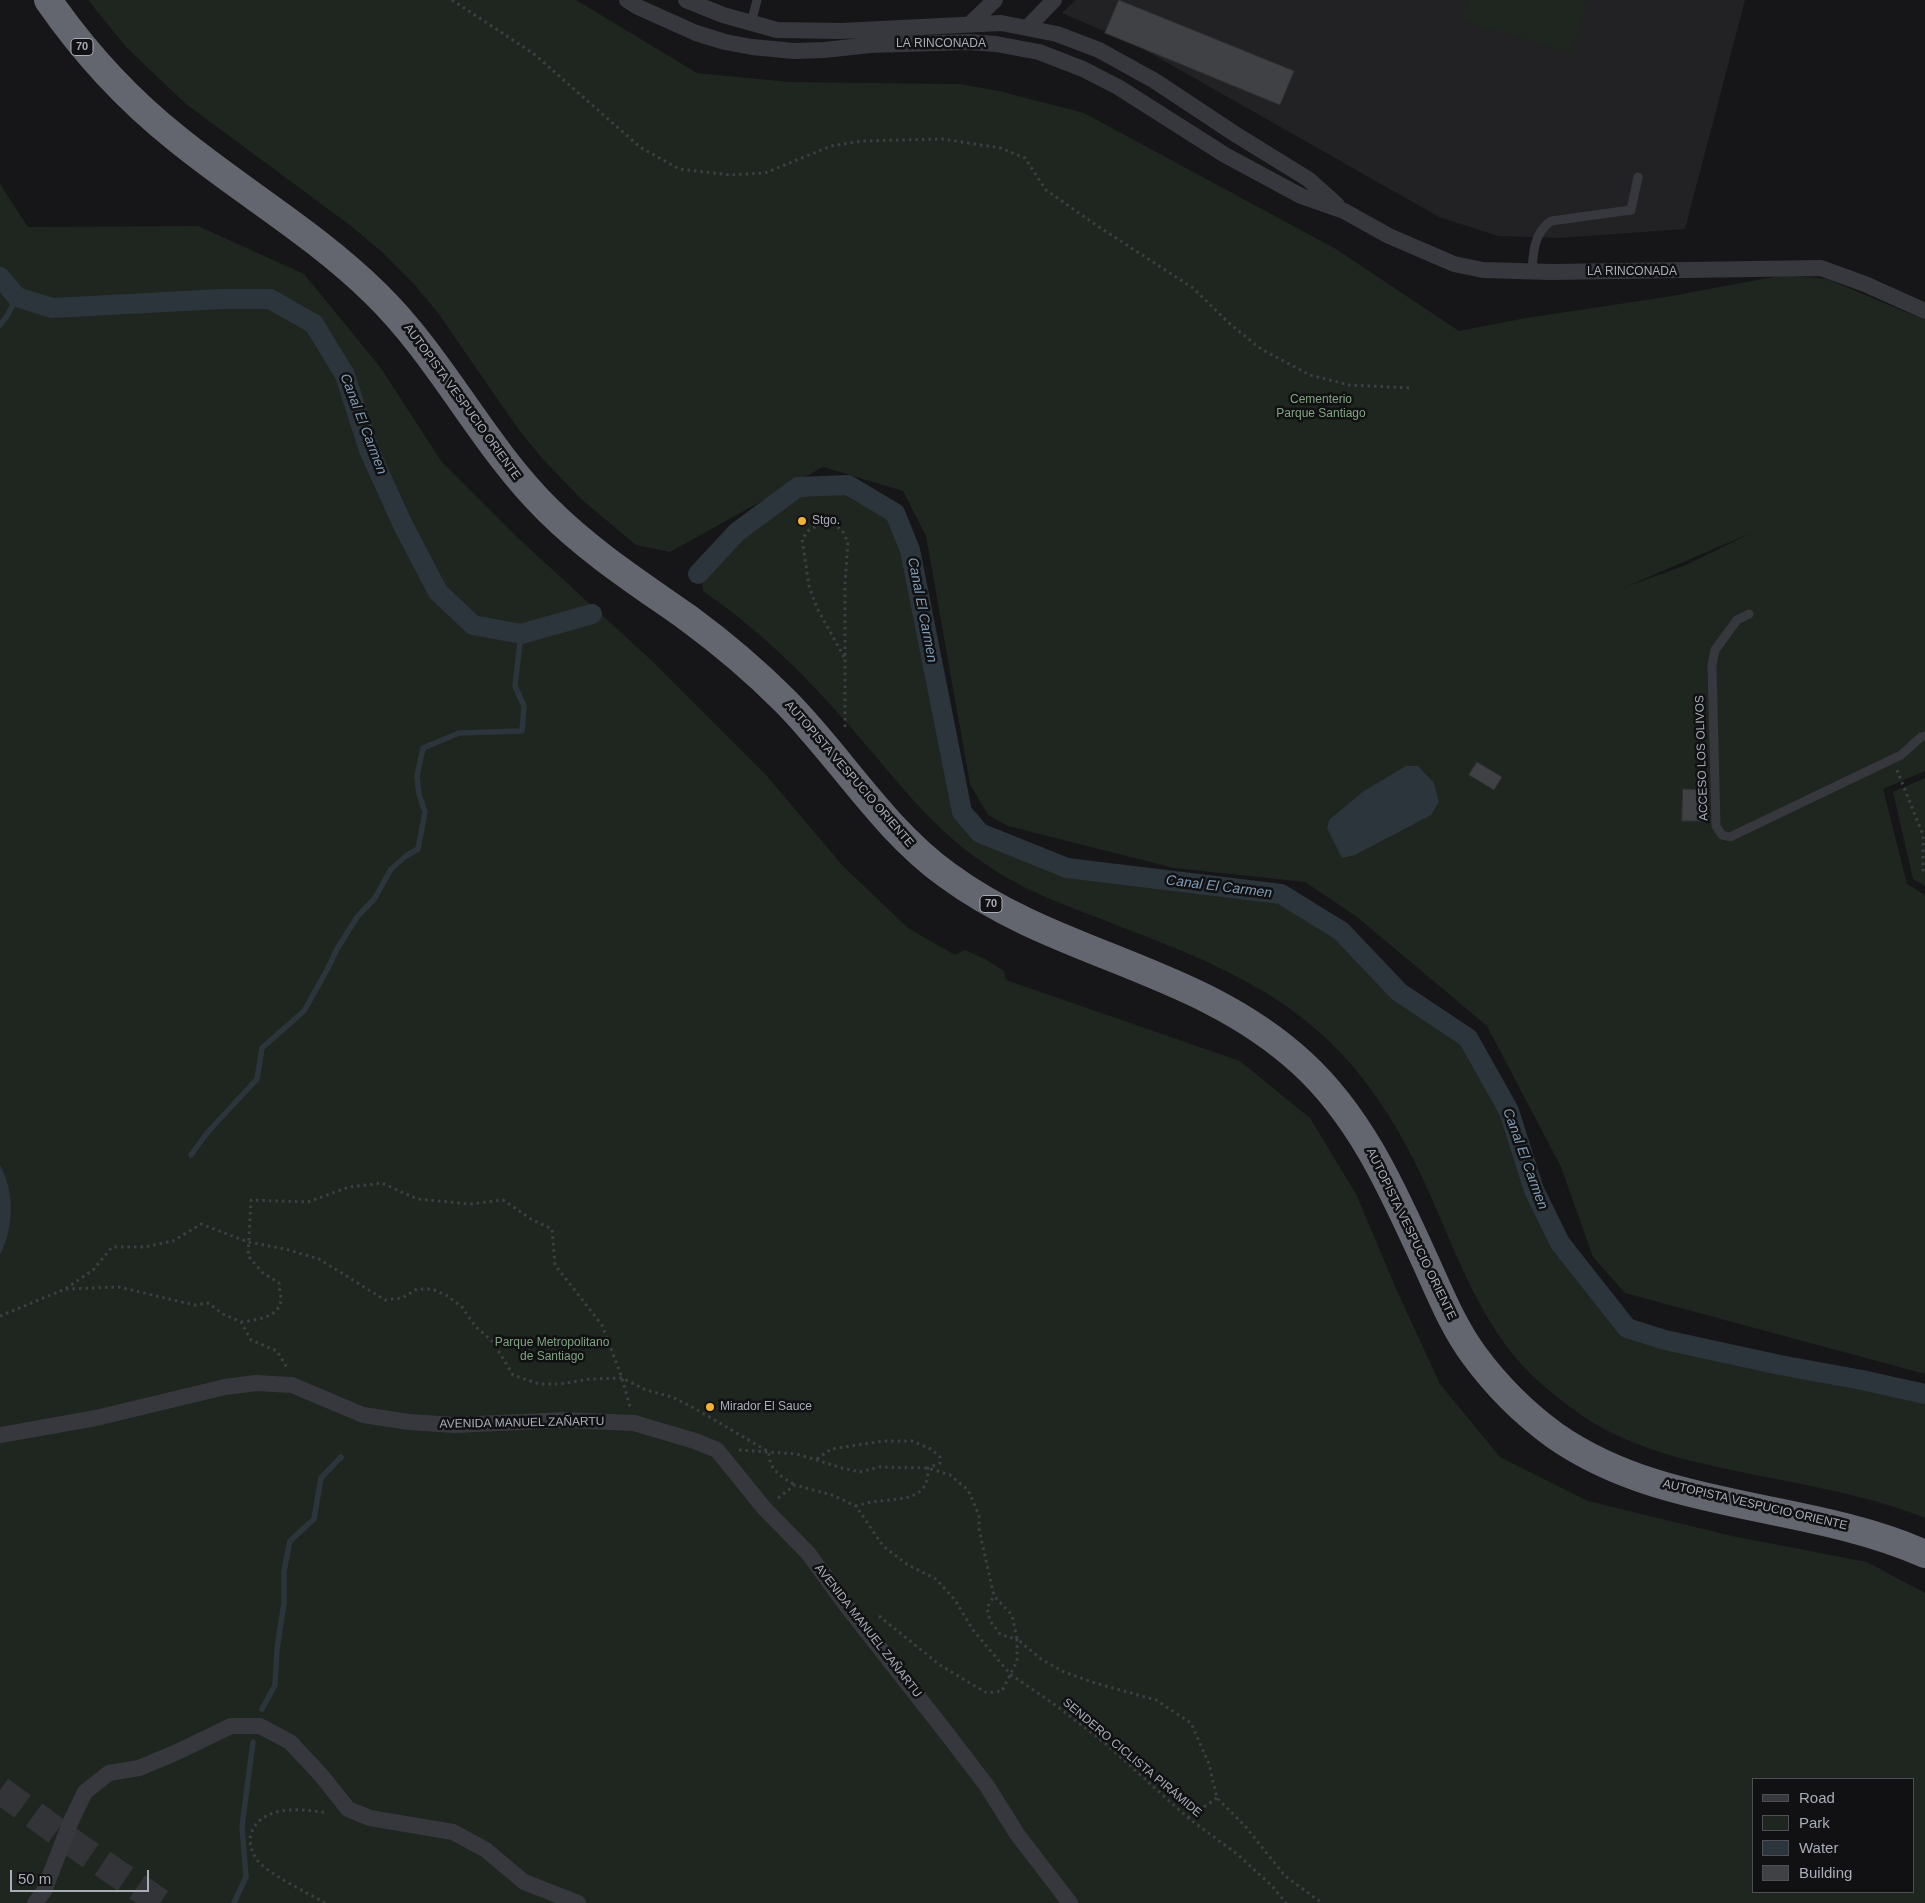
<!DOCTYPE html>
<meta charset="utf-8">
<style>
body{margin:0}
#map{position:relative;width:1925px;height:1903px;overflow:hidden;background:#161618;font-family:Arial,sans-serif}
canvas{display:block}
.legend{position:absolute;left:1752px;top:1778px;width:162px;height:115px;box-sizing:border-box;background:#111113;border:1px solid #4d4f55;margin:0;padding:6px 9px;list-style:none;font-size:15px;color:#a8adb8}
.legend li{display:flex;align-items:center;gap:10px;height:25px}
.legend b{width:25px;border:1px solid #4d4f55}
.scale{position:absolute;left:10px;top:1870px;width:139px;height:22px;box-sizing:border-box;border:2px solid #a8adb8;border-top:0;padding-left:6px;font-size:15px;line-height:18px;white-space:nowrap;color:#a8adb8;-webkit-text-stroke:4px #111113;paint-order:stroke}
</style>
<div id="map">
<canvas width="1925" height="1903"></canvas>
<ul class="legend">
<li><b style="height:6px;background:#37383d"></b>Road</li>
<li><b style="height:14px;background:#1e261f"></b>Park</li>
<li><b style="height:14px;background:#2c353c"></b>Water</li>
<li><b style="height:14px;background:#404145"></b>Building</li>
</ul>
<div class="scale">50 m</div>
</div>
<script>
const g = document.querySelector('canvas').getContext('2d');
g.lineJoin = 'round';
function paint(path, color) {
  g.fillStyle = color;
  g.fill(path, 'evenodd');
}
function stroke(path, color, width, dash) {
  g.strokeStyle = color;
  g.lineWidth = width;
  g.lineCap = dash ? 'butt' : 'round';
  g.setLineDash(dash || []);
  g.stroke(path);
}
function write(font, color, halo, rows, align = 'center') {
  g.font = font + ' Arial,sans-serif';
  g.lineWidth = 5;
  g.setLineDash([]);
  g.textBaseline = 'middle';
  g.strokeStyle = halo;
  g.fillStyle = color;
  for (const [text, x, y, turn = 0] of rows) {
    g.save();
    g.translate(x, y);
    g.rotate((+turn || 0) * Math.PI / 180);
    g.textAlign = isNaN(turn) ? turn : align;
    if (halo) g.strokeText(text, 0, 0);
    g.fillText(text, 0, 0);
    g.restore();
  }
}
const built = new Path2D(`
 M1076,0H1745L1685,229L1559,238L1498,236L1439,217L1136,45L1062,13Z`);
const green = new Path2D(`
 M88,0H576L697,73L789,82L959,84L999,91L1084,113L1336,249L1459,331L1526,318L1666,297L1784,275L1827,279L1925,320V771L1883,789L1907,884L1925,895V1374L1625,1293L1593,1257L1561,1167L1487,1026L1357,917L1305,882L1174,868L1008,826L988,815L970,784L926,536L903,491L823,467L670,552L636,545L581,499L541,457L519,430L438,313L414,284L382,252L351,226L186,104L126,47ZM1751,533L1686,565L1625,587Z
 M1468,0H1587L1572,53L1462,21Z
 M0,184L28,227L198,226L304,274L381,368L441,461L518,538L651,660L766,775L843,866L908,928L955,955L965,950L985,959L1004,971L1006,980L1240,1061L1310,1118L1356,1194L1398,1293L1440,1384L1500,1457L1588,1501L1732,1536L1867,1562L1925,1593V1903H0ZM1754,1779H1914V1892H1754Z
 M846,491L891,518L904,552L956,814L976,837L1065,874L1279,900L1337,935L1395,996L1464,1042L1503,1113L1528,1192L1555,1247L1624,1333L1664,1346L1779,1371L1861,1386L1925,1400V1518C1860,1492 1790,1483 1722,1468C1675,1458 1628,1445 1587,1419C1561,1401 1534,1380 1514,1356C1471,1302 1451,1239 1422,1177C1399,1128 1371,1083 1333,1045C1269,981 1183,951 1101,919C1061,904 1021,889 985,864C926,824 892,773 845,721C802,672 757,628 703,591L702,578L741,536L800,492Z
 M1925,778V886L1913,879L1893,792Z`);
const water = new Path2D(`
 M1406,766H1418L1434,783L1439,802L1431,815L1355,855L1342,858L1327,828L1329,820L1364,791Z
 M0,1165C15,1193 14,1227 0,1255Z`);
const stream = new Path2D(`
 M0,325L7,316L17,297
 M191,1155L207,1133L257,1079L262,1048L304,1011L328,968L337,949L357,917L375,898L391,869L406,856L418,849L425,812L419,794L417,776L423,748L459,733L522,731L524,706L515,686L521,634
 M262,1709L275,1685L277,1649L284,1603V1571L290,1541L314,1519L321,1478L341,1457
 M234,1903L246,1877L242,1826L253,1742`);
const canal = new Path2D(`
 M0,277L17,297L52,308L222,299H270L314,324L345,375L369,450L402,523L438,592L473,625L521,634L592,614
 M698,574L737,532L798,487L848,485L895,513L910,550L962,812L980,833L1067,868L1281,894L1341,931L1399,992L1468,1038L1509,1111L1534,1190L1560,1243L1627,1328L1665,1340L1780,1365L1862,1380L1925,1394`);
const building = new Path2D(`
 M1119,0L1294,71L1280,105L1105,33Z
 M1477,762L1502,777L1494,790L1469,775Z
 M1683,789L1709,790L1708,821H1682Z`);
const highwayTunnel = new Path2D(`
 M0,1790L81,1849L161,1903`);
const path = new Path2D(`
 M452,0L534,54L640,147L679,169L730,175L765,173L831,146L863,141L942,139L1001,148L1025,158L1046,190L1093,223L1193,288L1230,324L1261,349L1310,375L1349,385L1413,388
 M844,657L817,608L809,586L802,539L809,530L821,524H832L842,530L848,542L845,583V729
 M1897,770L1923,835V870L1925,871
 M66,1289L119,1287L194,1305L208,1303L223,1314L241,1322L251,1340L277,1351L287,1368
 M0,1316L65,1289L93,1270L112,1247H145L173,1241L201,1224L248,1242L285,1249L319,1259L385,1300L402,1298L417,1289H432L446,1295L462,1307L475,1326L493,1342L513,1375L539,1384H561L590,1379L622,1378L646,1390L672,1397L694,1408L769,1452C769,1471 781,1476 795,1485
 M241,1322C255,1320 279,1318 281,1300C281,1295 279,1288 279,1283L263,1273L248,1256L251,1200L308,1202L349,1187L382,1183L417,1199L470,1204L503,1200L531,1219L552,1229L555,1265L602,1325L622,1378L630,1407
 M739,1450L797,1454L842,1468L860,1472L879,1467L928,1468L950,1475L968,1490L979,1515V1529L994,1596L1012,1615L1017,1639L1041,1659L1064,1672L1095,1683L1156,1700L1191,1723L1209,1764L1217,1798L1245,1826L1285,1876L1322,1903
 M817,1459L831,1449L884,1441H912L931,1449L940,1457V1463L928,1468C929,1500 904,1498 880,1501C872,1501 864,1504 856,1506
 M778,1498L795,1485L832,1495L856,1506L883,1546L908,1565L936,1579L955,1600L973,1630L1011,1675L1054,1704L1106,1744L1188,1818L1237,1854L1272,1886L1286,1903
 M879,1616L940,1665L968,1682L987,1693L1002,1691L1017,1661V1639L1001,1635L990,1621L987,1608L994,1596
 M1188,1818L1217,1798
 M325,1903C308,1893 268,1874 257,1860C251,1851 248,1840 252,1831C265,1804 303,1809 328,1813`);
const lane = new Path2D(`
 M751,24L757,0
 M1532,272C1533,252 1534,233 1551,221L1631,210L1638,177
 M1749,614L1737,620L1715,650L1712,665L1716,826L1722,835L1730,837L1901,755L1921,737L1925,736`);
const street = new Path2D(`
 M627,0L638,7L696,33L725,42L752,47L794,51L824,50L870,45L969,42L996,44L1039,52L1083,69L1118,87L1225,155L1301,196L1344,211L1389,236L1454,264L1483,270L1551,272L1821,268L1865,284L1925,311
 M686,0L723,15L777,30L841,31L1001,23L1057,34L1099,50L1155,81L1235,134L1308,179L1337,205
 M970,24L995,0
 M1027,28L1054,0
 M0,1435L96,1418L225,1387L256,1383L292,1385L363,1415L409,1422L454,1425L565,1420L634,1423L695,1441L717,1450L764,1508L808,1553L846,1605L948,1735L987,1786L1017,1834L1070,1903
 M35,1903L44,1891L71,1821L85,1792L109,1773L139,1768L175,1753L231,1726H260L290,1742L321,1775L348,1809L370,1818L453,1832L486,1850L524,1882L578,1903`);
const highway = new Path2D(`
 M48,0C84,52 126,98 176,138C241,191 315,234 375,293C442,358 482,445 548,510C590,552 640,584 688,618C722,643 754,670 784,700C840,756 882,828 947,875C1058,957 1198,967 1302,1063C1362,1118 1394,1193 1427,1265C1441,1296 1454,1328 1474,1355C1496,1385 1524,1413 1554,1435C1663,1512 1806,1501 1925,1554`);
const markers = [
 [802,521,5,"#f2b134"],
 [710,1407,5,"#f2b134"]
];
const shields = [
 [82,47,22],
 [991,904,22]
];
const shieldNames = [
 ["70",82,47],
 ["70",991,904]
];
const streetNames = [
 ["LA RINCONADA",941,44],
 ["LA RINCONADA",1632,272],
 ["AUTOPISTA VESPUCIO ORIENTE",462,402,54],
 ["ACCESO LOS OLIVOS",1702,758,-92],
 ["AUTOPISTA VESPUCIO ORIENTE",849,774,49],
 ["AUTOPISTA VESPUCIO ORIENTE",1411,1234,64],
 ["AVENIDA MANUEL ZAÑARTU",522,1423,-1],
 ["AUTOPISTA VESPUCIO ORIENTE",1755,1505,13],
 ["AVENIDA MANUEL ZAÑARTU",868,1631,52],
 ["SENDERO CICLISTA PIRÁMIDE",1132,1758,40]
];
const parkNames = [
 ["Cementerio",1321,400],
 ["Parque Santiago",1321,414],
 ["Parque Metropolitano",552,1343],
 ["de Santiago",552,1357]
];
const poiNames = [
 ["Stgo.",812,521],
 ["Mirador El Sauce",720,1407]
];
const waterNames = [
 ["Canal El Carmen",363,424,69],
 ["Canal El Carmen",922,610,79],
 ["Canal El Carmen",1219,887,7],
 ["Canal El Carmen",1525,1159,70]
];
paint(built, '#222225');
paint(green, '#1e261f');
paint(water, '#2c353c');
stroke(stream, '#2c353c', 5.5);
stroke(canal, '#2c353c', 20);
paint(building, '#404145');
stroke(building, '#303034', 1);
stroke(highwayTunnel, '#333438', 28, [28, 14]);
stroke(path, '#3d3f44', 3, [2.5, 4]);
stroke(lane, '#37383d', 9);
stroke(street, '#37383d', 16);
stroke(highway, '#63666e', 28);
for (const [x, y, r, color] of markers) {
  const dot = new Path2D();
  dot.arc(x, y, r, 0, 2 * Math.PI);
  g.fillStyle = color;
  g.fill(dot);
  stroke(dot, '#111113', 2);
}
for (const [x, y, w] of shields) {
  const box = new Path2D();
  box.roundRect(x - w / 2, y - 8.5, w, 17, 4);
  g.fillStyle = '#111113';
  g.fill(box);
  stroke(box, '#a8adb8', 1);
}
write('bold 11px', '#a8adb8', null, shieldNames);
write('12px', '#a8adb8', '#111113', streetNames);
write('12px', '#7fa381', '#111113', parkNames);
write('12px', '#a8adb8', '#111113', poiNames, 'left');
write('italic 14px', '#7f9bb3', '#111113', waterNames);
</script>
